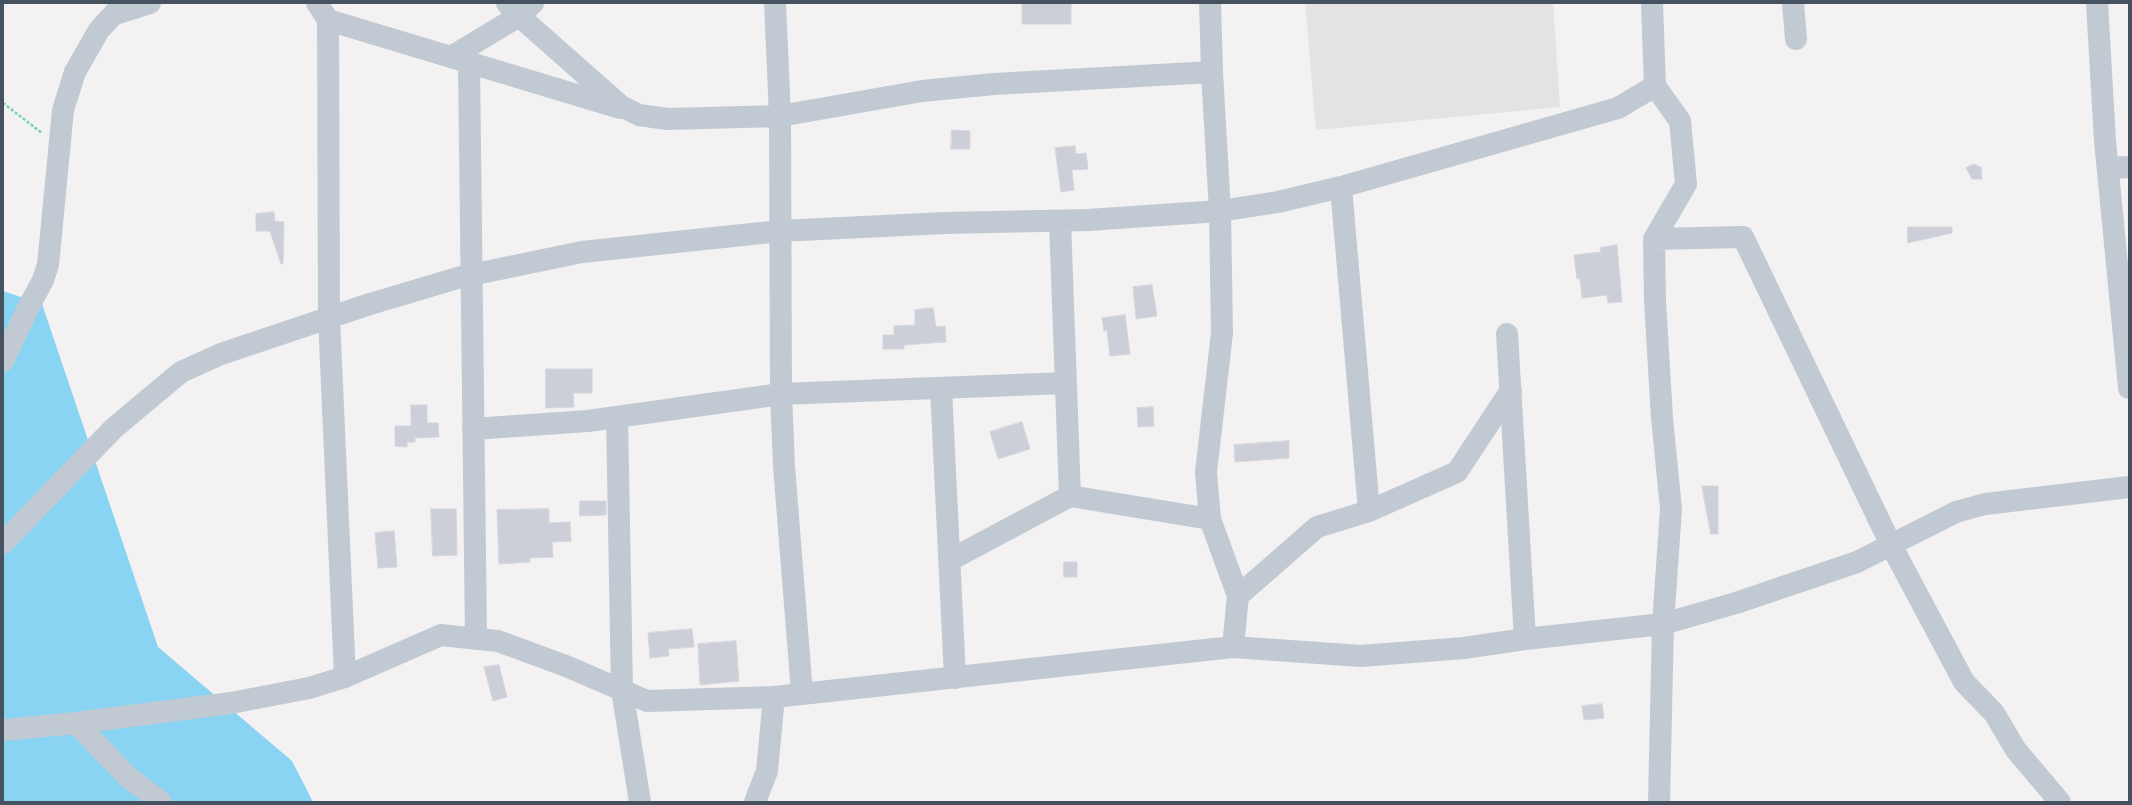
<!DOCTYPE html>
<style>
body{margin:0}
#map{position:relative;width:2132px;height:805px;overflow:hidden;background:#f3f1f1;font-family:Karla,sans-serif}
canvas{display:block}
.frame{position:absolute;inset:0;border:4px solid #475260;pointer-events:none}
</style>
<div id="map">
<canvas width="2132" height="805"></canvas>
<div class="frame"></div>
</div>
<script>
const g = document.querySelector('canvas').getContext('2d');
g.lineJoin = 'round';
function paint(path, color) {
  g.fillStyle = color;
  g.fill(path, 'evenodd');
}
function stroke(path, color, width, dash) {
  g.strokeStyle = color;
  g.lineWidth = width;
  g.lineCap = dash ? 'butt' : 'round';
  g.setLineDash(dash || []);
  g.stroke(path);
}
const education = new Path2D(`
 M1305,3H1553L1560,107L1316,130Z`);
const water = new Path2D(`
 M3,291L42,304L158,647L292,761L313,802H3Z`);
const building = new Path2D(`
 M1071,3V24H1022V4Z
 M952,130L970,131V149H951Z
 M1075,146L1076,154L1086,153L1088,169L1072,170L1074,190L1061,192L1055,148Z
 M1974,164L1981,167L1982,179H1972L1966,168Z
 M274,212L275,221L284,222L283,264H281L270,231H256V214Z
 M1908,227H1952V233L1908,243Z
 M1617,245L1622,302L1608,303L1607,295L1582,298L1580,278L1577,279L1574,255L1601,252L1600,248Z
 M1152,285L1157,316L1136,319L1133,287Z
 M933,308L936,327L945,326L946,342L904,345V349H883V335H894V326L915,325V310Z
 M1125,315L1130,354L1110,356L1107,330L1104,331L1102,318Z
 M546,369H592V393H573L574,407L546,408Z
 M411,405H427V423H438L439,437L415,438V442H407V447L395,446V426H411Z
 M1153,407L1154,426L1138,427L1137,408Z
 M1022,422L1030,449L998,459L990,432Z
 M1289,441V458L1235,462L1234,445Z
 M1702,486H1718V534H1711Z
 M580,501H606V515L580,516Z
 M431,509H456L457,555L433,556Z
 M549,509V523L570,522L571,541L552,542L553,557L530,558V562L499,564L497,510Z
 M394,531L397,567L378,568L375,533Z
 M1064,562H1077V577H1064Z
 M692,629L694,647L668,649L669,656L650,658L648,633Z
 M736,641L739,681L700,685L698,644Z
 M499,665L507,697L493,701L484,667Z
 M1602,704L1604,718L1584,720L1582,706Z`);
const path = new Path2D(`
 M3,103L42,133`);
const minor = new Path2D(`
 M317,3L328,20L329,318L345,677
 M507,3L519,16L621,106L639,115L667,119L780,116L922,91L994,84L1212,72
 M775,3L780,116L781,394L784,466L802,693
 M1210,3L1212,72L1220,211L1222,333L1206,472L1210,519L1238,596L1233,647
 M1652,3L1655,86L1680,121L1686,184L1654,239L1655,301L1662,418L1671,509L1663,624L1659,802
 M1793,3L1796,39
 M2097,3L2105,141L2129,388
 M115,14L150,3
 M328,20L620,108
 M451,57L519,16L533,3
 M469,63L476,639
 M2108,168L2129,167
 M1341,187L1369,511
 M1060,221L1070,496
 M1654,239L1743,237L1891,545L1964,682L1994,713L2016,750L2060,802
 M1507,334L1525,639
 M3,361L28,308L43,280L48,265L63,110L75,72L99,30L124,3
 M941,388L955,678
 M617,417L622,690L640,802
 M473,429L588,421L781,394L1066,383
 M3,543L114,428L181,372L221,354L370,304L461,277L582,252L780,231L945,223L1088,220L1220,211L1278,202L1341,187L1618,108L1655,86
 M950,560L1070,496L1210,519
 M1238,596L1317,527L1369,511L1457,472L1511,390
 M76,723L128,777L161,802
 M3,730L76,723L231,703L309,688L345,677L441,635L498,641L566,666L647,701L774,697L1233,647L1361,656L1464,648L1525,639L1663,624L1736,603L1857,562L1956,512L1985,504L2129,487
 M755,802L767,771L774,697`);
paint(education, '#e4e2e3');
paint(water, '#88d4f2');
paint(building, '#cccfd7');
stroke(building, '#d4d6dd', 1);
stroke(path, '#73d3ab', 2.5, [3, 2]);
stroke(minor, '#c1cad3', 22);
</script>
